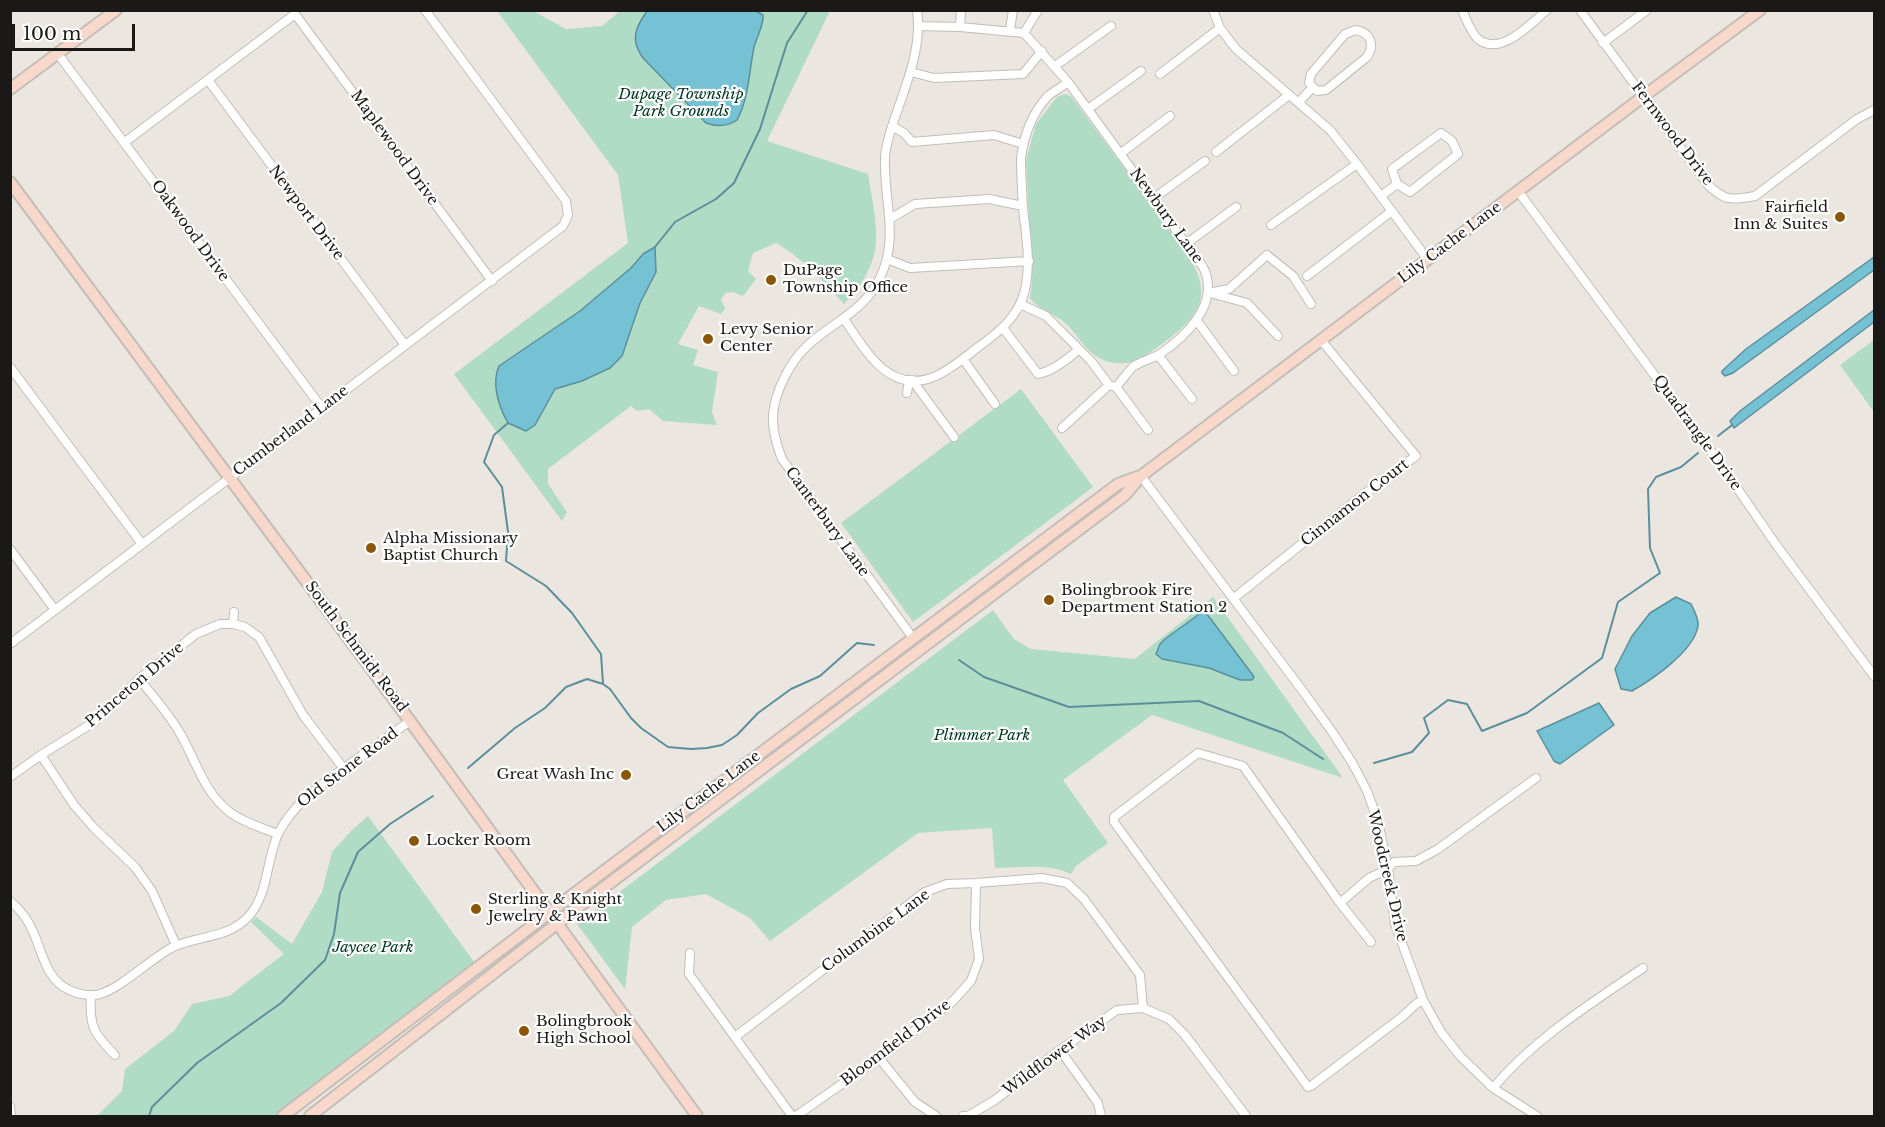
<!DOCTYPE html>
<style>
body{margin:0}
#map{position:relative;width:1885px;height:1127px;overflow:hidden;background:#ece6e0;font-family:"Libre Baskerville",serif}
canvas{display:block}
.frame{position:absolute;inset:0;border:12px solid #1b1917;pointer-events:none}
.scale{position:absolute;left:12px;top:24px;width:123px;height:27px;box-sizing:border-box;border:3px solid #1b1917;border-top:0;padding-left:8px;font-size:18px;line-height:21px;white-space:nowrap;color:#1b1917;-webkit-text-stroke:4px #fff;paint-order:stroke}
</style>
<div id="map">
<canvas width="1885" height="1127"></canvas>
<div class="frame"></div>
<div class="scale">100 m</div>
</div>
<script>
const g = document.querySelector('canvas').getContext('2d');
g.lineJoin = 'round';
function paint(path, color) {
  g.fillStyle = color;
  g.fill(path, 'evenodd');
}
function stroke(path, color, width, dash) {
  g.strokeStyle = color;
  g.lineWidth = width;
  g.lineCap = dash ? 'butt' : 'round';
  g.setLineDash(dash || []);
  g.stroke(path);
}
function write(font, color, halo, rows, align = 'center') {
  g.font = font + ' "Libre Baskerville",serif';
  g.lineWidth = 4.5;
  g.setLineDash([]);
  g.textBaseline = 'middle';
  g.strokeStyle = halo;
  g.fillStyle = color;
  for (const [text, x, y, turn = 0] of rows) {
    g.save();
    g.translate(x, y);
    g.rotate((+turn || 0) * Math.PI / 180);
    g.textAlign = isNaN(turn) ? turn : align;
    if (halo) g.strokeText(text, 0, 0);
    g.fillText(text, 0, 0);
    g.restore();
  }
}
const green = new Path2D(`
 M497,11H533L566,29L602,26L620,11H830L767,141L868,174C877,231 888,258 844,304C822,280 804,259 776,243L753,253L748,271L756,279L743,296L733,292L725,293L721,300L725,308L721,314L699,306L678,344L698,350L693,365L718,372L712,412L717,425L663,421L649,409L637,411L631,406L548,469V484L567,512L562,521L454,374L628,243L618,175Z
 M1065,94L1071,96L1184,249C1216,296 1201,316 1158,347C1145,356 1134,365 1116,363C1086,360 1082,335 1060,319C1050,312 1037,308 1030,298L1032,283L1031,256L1026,160L1036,124L1057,97Z
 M1874,340V412L1840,365Z
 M1021,389L1093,487L913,622L841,523Z
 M1213,597L1343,778L1152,715L1063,780L1108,843L1076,866L1071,874C1047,863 1021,868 995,868L992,828L918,833L770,941L750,918L706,894L666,900L632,927L625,989L577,924L993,610L1014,639L1031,649L1135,659Z
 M368,816L474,962L275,1116H97L122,1091L125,1069L174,1031L192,1004L229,996L284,954L251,922L256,917L292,944L322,892L332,852L351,831Z`);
const water = new Path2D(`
 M647,11L754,10L763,15C764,25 757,36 754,47C749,71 749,98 737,120C727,127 717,127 706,123L643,58C630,40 635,28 647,11Z
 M655,247L656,272L640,303L622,356L610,368L582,381L555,389L535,425L526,431L508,423C499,407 491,384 499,366L580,311L631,268L643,254Z
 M1874,257V270L1733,373L1725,376L1722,373V371L1746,349Z
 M1874,310V322L1734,428L1730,421L1740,411Z
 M1676,597L1691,604C1694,610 1699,619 1698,626C1694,651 1653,679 1632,691L1621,689L1615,669L1632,636L1650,613Z
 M1202,612H1205L1210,618L1252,674L1254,677L1252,680H1240L1209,668L1162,659L1156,654L1160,644L1165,639Z
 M1599,703L1614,725L1560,764L1554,761L1537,731Z`);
const stream = new Path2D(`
 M655,247L675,222L716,199L734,183L760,129L787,43L808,10
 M508,423L494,435L484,462L502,487L508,532L506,561L546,586L572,613L601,654L603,684
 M1718,436L1732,425
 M959,660L984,677L1069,707L1199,701L1283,733L1323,759
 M1374,763L1412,752L1429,733L1424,718L1448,700L1467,704L1482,731L1527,713L1602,658L1618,602L1660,573L1650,548L1648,489L1656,477L1681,467L1698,453
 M468,768L515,728L545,708L566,687L587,679L603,684L610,689L631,718L641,728L668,747L691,749L707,748L722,745L737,735L758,713L791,689L820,676L857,643L874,645
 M149,1116L152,1107L197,1063L281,1003L325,960L334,934L340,893L358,852L390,824L433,796`);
const street = new Path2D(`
 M1213,10L1220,28L1236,49L1330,130L1357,164L1428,260
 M1462,10C1466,19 1471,33 1478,39C1501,57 1530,24 1547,10
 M1580,10L1708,185C1726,202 1732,200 1755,196L1857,119L1874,110
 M919,26L960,27L1024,33L1068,82L1186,244C1192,252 1201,262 1205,271C1218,306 1186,336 1160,354C1152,359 1142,361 1134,366C1128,371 1122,381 1116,387L1109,385L1091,361L1046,316L1020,304
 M960,27L961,10
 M1010,30L1013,10
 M1356,30C1371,33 1375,45 1367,57L1326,90L1317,91L1309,83L1311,74L1345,34Z
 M1024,33L1038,10
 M1603,43L1647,10
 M58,54L322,408
 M1055,66L1111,26
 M911,72L934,78L1023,74L1042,51
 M1160,74L1220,28
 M208,80L405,345
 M1299,102L1312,88
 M1088,109L1141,71
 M892,126L904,133L912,142L994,135L1023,144
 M125,142L295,14L492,281
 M1216,152L1289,95
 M1120,154L1170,116
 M1518,191L1724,469L1777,546L1874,676
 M1381,196L1397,184L1410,192L1458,154L1452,141L1441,133L1392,169L1397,184
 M1154,198L1205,161
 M890,219L915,204L989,199L1023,206
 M1271,225L1357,164
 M1186,244L1236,207
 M887,259L910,268L1029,261
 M1307,276L1392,211
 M1208,293L1229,289L1267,255L1293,276L1311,304
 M1210,293L1247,303L1278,336
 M844,319C858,339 873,367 896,377C926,390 951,368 973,351C996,334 1018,319 1025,290C1031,262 1026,236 1023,208C1022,191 1021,174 1021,158C1024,136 1032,113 1048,96C1054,91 1062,87 1068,82
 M1197,321L1234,371
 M1003,328L1038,374C1053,371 1068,359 1079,349
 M1158,355L1192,399
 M963,359L995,404
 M10,367L142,544
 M912,380L954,437
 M1116,387L1148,430
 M907,393L909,380
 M1062,428L1109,385
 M1141,476L1302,690L1333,733L1353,764L1367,791L1378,821L1388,869L1395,924L1423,1000L1441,1032L1461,1057L1493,1088L1537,1116
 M10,549L55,610
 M1234,598L1363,495L1416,456L1321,340
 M233,624L234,612
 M913,638L782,459C777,446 772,430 773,415C775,391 790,362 807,346C831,323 864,312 880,278C900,236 883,200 885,157C886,142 892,126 897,112C908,79 922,46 917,10
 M10,644L563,226L568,215L566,201L425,10
 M139,679C154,697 170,715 181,735C197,763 204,793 231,813C245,823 262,828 278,834
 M41,755L74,805L94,828L135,867L152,891L176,945
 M10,777L41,755L94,722L139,679L196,634L220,624H233L245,627L259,637L303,715L344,769
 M10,901C21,910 29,921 34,934C43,954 46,979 69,990C78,994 91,997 100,994C123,987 150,959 173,947C199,935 227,939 248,917C269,895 266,858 279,832C295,802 321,785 347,766C368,751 389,736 410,721
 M1340,903L1369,878L1388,869L1394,862L1416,861L1438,849L1536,778
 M1371,942L1340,903L1243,766L1198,753L1114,817V822L1308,1087L1311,1086L1402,1017L1416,1004L1423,1000
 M690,953L689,974L792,1116
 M91,995C89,1026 93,1033 115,1055
 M735,1037L925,892L947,884L976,883L1042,878L1067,883L1084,899L1140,975L1143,1008
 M1060,1050L1098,1103L1101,1116
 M879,1058L915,1102L936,1116
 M1493,1088C1534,1039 1590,1004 1643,968
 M10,1106L11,1116
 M796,1116L879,1058L953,1001L971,981L979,959L975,928L976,883
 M963,1116H968L995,1100L1060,1050L1117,1010L1143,1008L1169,1019L1185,1035L1246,1116`);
const secondary = new Path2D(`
 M10,89L116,10
 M10,182L410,721L697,1116
 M283,1116L583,887L1118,484L1140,476
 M310,1116L590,898L1125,495L1141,476L1644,96L1760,10`);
const markers = [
 [1840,217,6,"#8c5607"],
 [771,280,6,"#8c5607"],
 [708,339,6,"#8c5607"],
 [371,548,6,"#8c5607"],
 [1049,600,6,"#8c5607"],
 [626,775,6,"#8c5607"],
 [414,841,6,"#8c5607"],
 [476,909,6,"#8c5607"],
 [524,1031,6,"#8c5607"]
];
const parkNames = [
 ["Dupage Township",681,95],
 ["Park Grounds",681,112],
 ["Plimmer Park",982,736],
 ["Jaycee Park",373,948]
];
const streetNames = [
 ["Fernwood Drive",1672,134,53],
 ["Maplewood Drive",394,148,54],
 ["Newport Drive",306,213,53],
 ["Newbury Lane",1166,216,54],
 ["Oakwood Drive",190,231,54],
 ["Lily Cache Lane",1450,243,-37],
 ["Cumberland Lane",291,431,-37],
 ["Quadrangle Drive",1697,433,54],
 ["Cinnamon Court",1355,503,-38],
 ["Canterbury Lane",827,522,54],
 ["South Schmidt Road",356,647,53],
 ["Princeton Drive",135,685,-40],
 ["Old Stone Road",348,768,-37],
 ["Lily Cache Lane",709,792,-37],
 ["Woodcreek Drive",1387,876,77],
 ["Columbine Lane",876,931,-36],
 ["Bloomfield Drive",896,1043,-37],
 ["Wildflower Way",1055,1056,-36]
];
const poiNames = [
 ["Fairfield",1828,208,"right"],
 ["Inn & Suites",1828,225,"right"],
 ["DuPage",783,271],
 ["Township Office",783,288],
 ["Levy Senior",720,330],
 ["Center",720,347],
 ["Alpha Missionary",383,539],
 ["Baptist Church",383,556],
 ["Bolingbrook Fire",1061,591],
 ["Department Station 2",1061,608],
 ["Great Wash Inc",614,775,"right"],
 ["Locker Room",426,841],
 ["Sterling & Knight",488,900],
 ["Jewelry & Pawn",488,917],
 ["Bolingbrook",536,1022],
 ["High School",536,1039]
];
paint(green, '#b0dbc4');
paint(water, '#76c2d5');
stroke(water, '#5b8f9c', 1.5);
stroke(stream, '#5b8f9c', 2);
stroke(street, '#c2bdb7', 10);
stroke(secondary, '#c2bdb7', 14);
stroke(street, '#fff', 8);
stroke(secondary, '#f7d8cb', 10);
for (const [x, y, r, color] of markers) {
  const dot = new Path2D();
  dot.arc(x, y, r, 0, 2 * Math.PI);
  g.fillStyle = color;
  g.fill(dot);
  stroke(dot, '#fff', 2);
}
write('italic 15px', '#003621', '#fff', parkNames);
write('15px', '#1b1917', '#fff', streetNames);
write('15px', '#1b1917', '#fff', poiNames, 'left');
</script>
